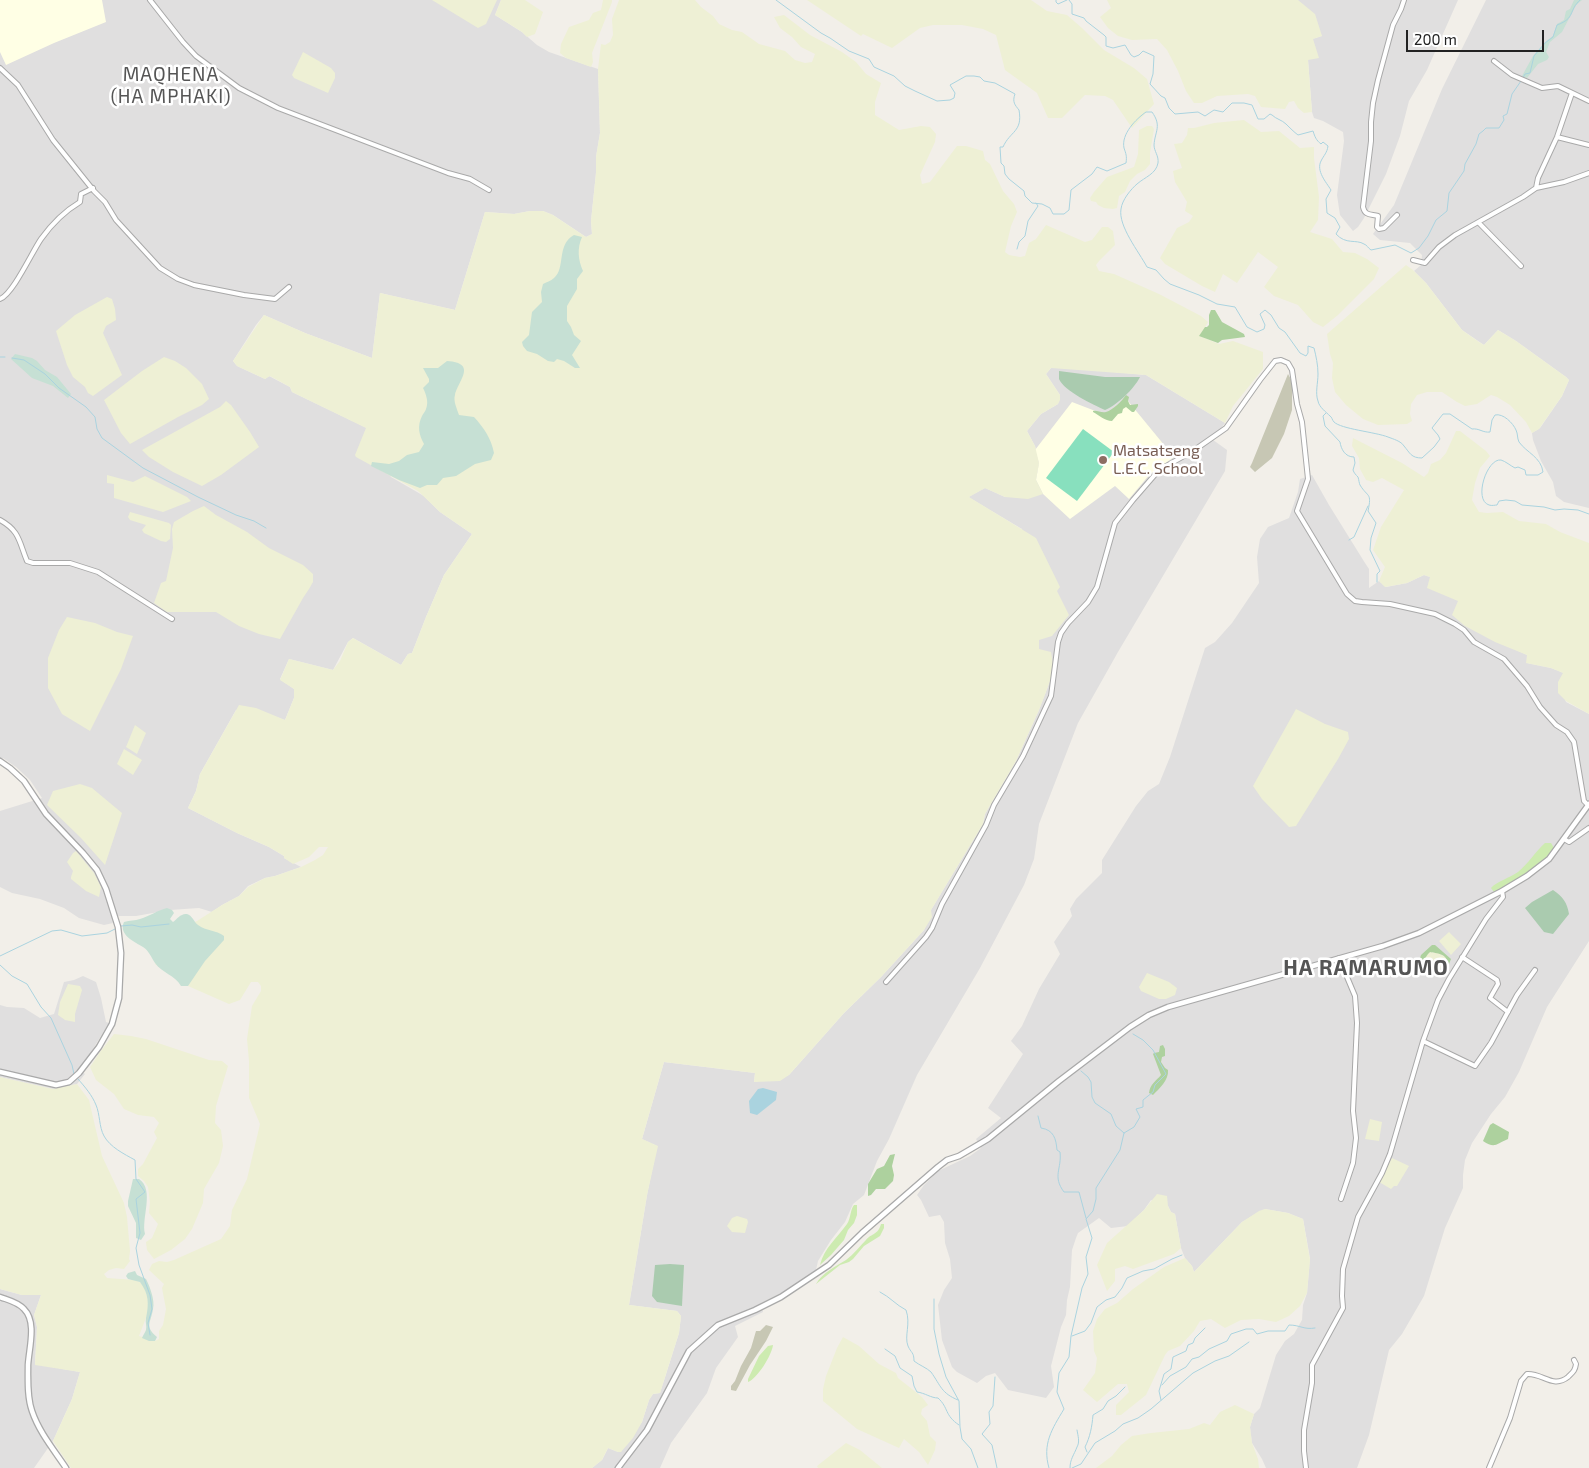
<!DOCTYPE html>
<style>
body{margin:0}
#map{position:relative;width:1589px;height:1468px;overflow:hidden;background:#f2efe9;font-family:"Exo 2",sans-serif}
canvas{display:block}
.scale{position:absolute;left:1406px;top:30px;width:138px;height:22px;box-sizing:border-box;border:2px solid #222;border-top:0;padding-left:6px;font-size:15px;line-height:18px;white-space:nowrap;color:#222;-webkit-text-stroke:4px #fff;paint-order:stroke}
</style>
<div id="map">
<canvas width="1589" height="1468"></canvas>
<div class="scale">200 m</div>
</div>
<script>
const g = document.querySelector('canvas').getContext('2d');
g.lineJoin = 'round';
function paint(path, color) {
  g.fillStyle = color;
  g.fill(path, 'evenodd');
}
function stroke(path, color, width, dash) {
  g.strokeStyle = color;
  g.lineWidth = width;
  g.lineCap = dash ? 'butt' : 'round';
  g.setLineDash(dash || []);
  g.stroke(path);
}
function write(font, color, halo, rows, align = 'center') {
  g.font = font + ' "Exo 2",sans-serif';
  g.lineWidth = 5;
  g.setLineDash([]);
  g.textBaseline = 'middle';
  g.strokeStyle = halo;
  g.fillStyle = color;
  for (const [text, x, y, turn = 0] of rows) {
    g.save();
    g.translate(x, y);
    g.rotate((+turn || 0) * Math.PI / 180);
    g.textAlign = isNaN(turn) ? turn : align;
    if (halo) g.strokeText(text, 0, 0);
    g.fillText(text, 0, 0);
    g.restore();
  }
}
const residential = new Path2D(`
 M0,0H501L495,15L522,32L537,45L549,52L598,69L600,133L596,157V173L591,221L592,234L586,237L553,215L543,211H530L514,214L485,212L455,310L380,293L372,358L305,333L264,315L256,325L233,361L237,366L265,379L269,376L290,387L292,392L367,428L391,477L424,496L440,512L472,534L444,575L426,617L412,653L408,654L401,665L353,638L348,642L333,670L289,659L280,679L294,689V698L285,720L276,717L236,710L200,774L196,791L188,808L237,833L269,847L284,856V858L301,867L275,876L265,878L248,886L239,896L222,905L212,912L199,908L170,910L136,916H119L112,918L113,923L104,925L79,918L64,908L40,899L12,893L0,887V811L42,798L30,780L16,767L3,758L0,761Z
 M1297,0H1458L1427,70L1409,101L1400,136L1386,174L1364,218L1358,227L1353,231L1340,215L1337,195L1344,141L1343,132L1323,121L1314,118L1312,112L1308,60L1312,39L1322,36Z
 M1486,0H1589V508L1564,502L1556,496L1553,482L1541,461L1533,440L1532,433L1540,428L1562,396L1569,380L1566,377L1516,341L1498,330L1484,345L1462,330L1426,283L1414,271L1421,265L1422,255L1410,243L1380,240L1373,234L1394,205L1442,89Z
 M1061,367L1146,375L1225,423L1219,431L1209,437L1227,450L1225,471L1118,652L1078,723L1039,824L1034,859L1024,885L980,968L917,1075L889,1139L877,1161L864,1195L853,1204L845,1222L831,1240L818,1261L816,1270L787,1290L761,1303L763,1312L735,1326L738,1337L716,1368L707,1393L671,1443L660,1468H592L602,1460L608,1448L618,1452L642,1422L649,1400L653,1394L660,1393L679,1333L681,1316L677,1311L629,1305L647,1195L657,1146L642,1139L664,1062L755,1073L754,1082L789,1075L844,1013L881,977L924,930L931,910L983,824L985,814L1016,761L1039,710L1054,670L1039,649L1022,529L968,497L985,488L1005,497L1036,480L1039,463L1035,446L1027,431L1041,414L1058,404L1060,395L1046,374L1051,368Z
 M1312,475L1329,505L1365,563L1369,569V588L1379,581L1386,587L1407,583L1424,575L1430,577L1519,651L1527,655V663L1551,668L1564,673L1559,682L1566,702L1589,714V941L1547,1007L1519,1072L1505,1097L1491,1114L1472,1143L1465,1160L1463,1175V1188L1445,1228L1424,1296L1402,1334L1389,1350L1369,1435L1357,1468H1266L1262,1459L1252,1443L1250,1427L1254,1414L1260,1408L1276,1355L1285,1341L1294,1334L1302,1320L1303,1305L1307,1293L1310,1258L1303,1219L1288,1213L1265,1209L1242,1222L1194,1272L1192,1266L1185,1258L1181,1248L1175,1214L1171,1212L1168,1206L1151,1200L1144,1210L1128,1226L1111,1228L1099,1218L1078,1233L1076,1238L1072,1250L1070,1287L1067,1300L1066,1315L1061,1327L1051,1366L1054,1387L1046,1398L1008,1390L995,1373L986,1376L977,1383L957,1372L952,1367L942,1340L938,1305L944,1290L952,1278L950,1259L945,1243L944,1222L940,1215L929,1217L921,1200L917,1195L924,1185L938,1171L970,1156L981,1148L976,1139L1001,1118L988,1108L1023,1054L1011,1041L1022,1026L1039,989L1060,954L1054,942L1072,916L1070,909L1076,899L1102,873V860L1136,806L1148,791L1159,784L1170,757L1205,648L1215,642L1232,623L1259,583L1257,557L1260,539L1268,527L1289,518L1298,492L1300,479Z
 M83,976L96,982L101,998L106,1022L109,1023L80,1070L85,1074L77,1084L53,1089L0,1077V1005L7,1007L24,1008L40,1018L54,1014L64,982L74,980Z
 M0,1289L22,1295H41L34,1315L37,1327L35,1364L80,1372L72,1399L53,1441L34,1468H0Z`);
const education = new Path2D(`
 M0,0H102L106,22L54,43L6,65L0,52Z
 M1128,401L1174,457L1150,474L1129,499L1115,486L1070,519L1043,494L1036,480L1039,463L1035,450L1072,402L1111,417Z`);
const construction = new Path2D(`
 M1288,374L1293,383L1292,395V410L1284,434L1272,458L1255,472L1250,467L1252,463Z
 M766,1325L773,1327L766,1341L750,1365L736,1391L731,1390V1386L735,1381L741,1366L751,1348L756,1331H760Z`);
const farmland = new Path2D(`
 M432,0H497L486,24L478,28Z
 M501,0H525L543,12L535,34L527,37L522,32L495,15Z
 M603,0H612V2L592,53L593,62L591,67L566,58L560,53L561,44L569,27L589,20L593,13L601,10Z
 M619,0H695L701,7L713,16L719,24L732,30L742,32L759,44L785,51L795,60L805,63L812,62L815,54L801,47L792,37L780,28L774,17L784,15L810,35L842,52L856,62L866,74L881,83L875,102V115L899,130L921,126L930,127L936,134L935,142L920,175L922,184L930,182L957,146H966L983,151L985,160L990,164L1003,191L1014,204L1017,212L1011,226L1005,252L1009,255L1020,257L1025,256L1029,243L1036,239L1046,225L1085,242L1092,240L1102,227H1108L1113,231L1115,245L1099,261L1096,265L1099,271L1114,274L1159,294L1201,316L1208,322L1200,336L1219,344L1233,341L1263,352V369L1233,406L1225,423L1146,375L1051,368L1046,374L1060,395V400L1058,404L1041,414L1027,431L1035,446L1039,463L1036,480L1043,494L1028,499L1005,497L985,488L969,497L1036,538L1060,587L1057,591L1069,615L1052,636L1039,640V649L1051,652L1054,670L1046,692L1039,710L1016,761L985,814L983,824L931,910L932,917L924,930L881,977L844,1013L789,1075L780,1081L754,1082L755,1073L664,1062L642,1139L658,1146L647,1195L629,1305L677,1311L681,1316L679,1333L660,1393L653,1394L649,1400L642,1422L633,1438L621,1452H618L608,1448L602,1460L592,1468H71L53,1441L72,1399L80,1372L35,1365L37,1327L34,1315L41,1295H22L0,1289V1077L53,1089L77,1084L89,1100L102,1156L124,1203L127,1217L130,1251L129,1259L130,1261L124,1269L116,1268L109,1270L104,1274L107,1278L135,1280L140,1282L144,1286L149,1302V1310L139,1336L155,1341L159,1339V1331L163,1325L166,1309L162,1288L164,1284L149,1270L152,1264L159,1261L167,1262L174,1260L221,1239L230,1226L232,1210L247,1179L260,1124L249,1098V1061L247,1039L252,1006L261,991V986L258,982H251L240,1000L229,1004L188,986L155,964L185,926L197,921L222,905L239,896L248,887L265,878L275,876L301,867L315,860L323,855L328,847H319L309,857L293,864L284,858V856L269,847L237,833L188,808L196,791L200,774L239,705L256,708L285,720L294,698V689L280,680L289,659L333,670L340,661L348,642L353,638L401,665L408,654L412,653L426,617L444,575L472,534L440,512L418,491L356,457L355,455L366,428L292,392L290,387L270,376L265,379L237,366L233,361L264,315L305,333L372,358L380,293L455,310L485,212L514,214L530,211H543L553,215L586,237L592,234L591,221L596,173V157L600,133L598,69L601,44L605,45L610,42L613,35L612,19Z
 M807,0H1031L1047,11L1067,15L1082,28L1104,50L1134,68L1147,79L1154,104L1132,128L1113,100L1105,96L1085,95L1062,118H1048L1037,93L1005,70L996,35L983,29L962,25H933L920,28L892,48L863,34L861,36Z
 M1107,0H1298L1315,14L1322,36L1313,39L1319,58L1308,60L1312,112L1304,113L1298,108L1294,101L1289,102L1285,109L1261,107L1255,96L1248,94L1217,96L1202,103H1194L1186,91L1178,71L1167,50L1157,39L1132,40L1118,36L1108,28L1100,17L1111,8Z
 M303,52L331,68L335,73V78L328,93L294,78L292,75Z
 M1244,120L1261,132L1279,131L1300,148L1314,147V158L1319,197L1318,220L1310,232L1332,239L1343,252L1355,253L1367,259L1379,268L1374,279L1338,315L1323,327L1313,322L1298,305L1274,296L1264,287L1278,267L1258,252L1237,283L1223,274L1215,292L1202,286L1165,264L1160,258L1177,228L1189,222L1193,216L1185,211L1187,202L1175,182L1173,171L1182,168L1174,144L1182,143L1187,135L1188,128H1194L1214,123Z
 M1147,126H1152L1154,129L1150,153V164L1145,170L1137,174L1130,181L1125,192L1119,196L1117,208L1113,209L1104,208L1098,205L1096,202L1091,201L1090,198L1094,192L1107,177L1134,167L1138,154L1139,130Z
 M1406,265L1413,270L1426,283L1462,330L1479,342L1484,345L1498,330L1516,341L1566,377L1569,380L1562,396L1539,429L1532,433L1526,422L1510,405L1497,397L1491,395L1477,404L1465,406L1457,402L1442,392H1427L1417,395L1411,404L1410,414L1412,421L1407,424L1378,425L1363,419L1346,405L1335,392L1332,378L1333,363L1330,354L1327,334Z
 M107,297L112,299L115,309L116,320L106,326L103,333L122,375L93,396L88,393L85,387L73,377L67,365L56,331L75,315Z
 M164,357L175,361L186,368L202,384L209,399L202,405L178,417L130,444L121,433L104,400L142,371Z
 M226,401L231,405L250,432L259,447L221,475L202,486L173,472L149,457L142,450L220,407Z
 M1456,431H1460L1486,451L1490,456L1480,468L1475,483L1472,500L1479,512L1487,513L1503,512L1519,521L1546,524L1560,532L1589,543V714L1566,701L1558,693V682L1563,673L1551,668L1526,663L1527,655L1495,642L1465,626L1452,615L1458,601L1427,588L1430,577L1424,575L1407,583L1385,587L1379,581L1385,567L1373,550L1381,527L1404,490L1382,478L1373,482L1366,480L1360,469L1359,458L1352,446L1353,438L1402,463L1424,477L1428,473L1431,464L1440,460L1446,453Z
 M107,475L133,482L145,476L187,497L191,501L163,512L114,498V484L107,483Z
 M204,506L216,515L247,532L269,548L303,565L313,574V582L309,589L303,598L280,639L259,634L239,626L216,612H167L154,603L161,583L166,581L173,548L172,529L174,522L193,511Z
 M130,512L169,523L171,525L170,539L166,542L161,541L144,533L142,530L146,525L130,520L128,517Z
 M67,617L95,623L117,632L133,636L121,669L90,731L62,714L48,688V658L59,630Z
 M1296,709L1325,724L1348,732L1349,739L1338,759L1296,826L1289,827L1262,799L1253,786Z
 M135,725L146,733L137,754L126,747Z
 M124,749L142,760L133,775L117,764Z
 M80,784L92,788L122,813L105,865L81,838L47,805L53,791Z
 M76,851L94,873L101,887L99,897L86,891L71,879V877L73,871L67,862L73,853Z
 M1449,932L1461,944L1451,955L1439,941Z
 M1430,952L1438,953L1446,957L1447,963L1441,969L1435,964L1430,968H1427L1422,965L1426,955Z
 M1147,973L1169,982L1177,988L1175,995L1166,999H1159L1141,991L1139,987Z
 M68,984L80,986L82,990L75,1014V1022L65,1020L58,1015L60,1002Z
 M114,1034L131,1036L146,1039L209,1060L222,1061L228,1066L216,1106L215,1123L221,1130L223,1146L219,1163L204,1189L203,1203L192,1229L185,1239L171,1250L154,1259L147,1250L146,1242L152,1238L158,1224L149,1213L150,1202L148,1187L144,1181L138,1176V1169L143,1164L157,1138L154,1132L159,1123L154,1117L138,1115L124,1109L114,1094L96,1080L90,1067L100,1052Z
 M1370,1119L1382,1122L1379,1141L1365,1139Z
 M1392,1158L1409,1166L1397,1186H1394L1391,1189L1379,1182Z
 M1157,1194L1167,1196L1168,1206L1171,1212L1175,1214L1181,1248L1174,1254L1133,1269L1125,1266L1115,1269V1281L1107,1291L1097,1265L1107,1243L1144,1210Z
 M1265,1209L1288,1213L1303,1219L1310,1260L1307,1293L1300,1306L1289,1316L1276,1322L1259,1319L1241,1320L1225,1328L1211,1319L1200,1321L1194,1331L1180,1346L1168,1351L1165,1355L1146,1395L1121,1415H1116V1405L1129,1392L1127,1384H1118L1097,1402L1083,1390L1095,1373L1097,1358L1094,1351L1093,1331L1097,1319L1105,1309L1117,1303L1133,1289L1164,1267L1185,1258L1192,1266L1194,1272L1242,1222L1259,1211Z
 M737,1216L747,1219L748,1222L745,1233L732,1232L727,1226L732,1218Z
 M843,1337L859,1346L879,1364L896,1373L898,1378L922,1397L928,1405L922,1409L921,1414L927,1421L930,1436L936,1442L935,1450L928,1465L919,1452L904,1439L899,1448L857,1429L823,1401V1389L826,1376L837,1348Z
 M1235,1405L1254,1414L1250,1427L1252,1443L1258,1459L1259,1468H1096L1112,1456L1121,1445L1132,1436L1151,1433L1189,1429L1204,1423L1210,1425L1220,1412Z
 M846,1443L860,1450L882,1468H818L817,1466Z`);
const grass = new Path2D(`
 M1545,843H1551L1554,848C1546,864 1511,885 1494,892L1491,888C1497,881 1510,878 1518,872C1528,864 1535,852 1545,843Z
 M854,1205H857V1215L854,1223L848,1230L844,1240L831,1255L820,1265C824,1248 837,1238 847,1224C851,1218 850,1210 854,1205Z
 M881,1224H884V1228L880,1236L864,1246L853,1259L849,1262L840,1265L816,1284C823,1272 835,1267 846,1260C854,1254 860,1246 866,1240C872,1233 878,1235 881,1224Z
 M773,1345C772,1355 757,1379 748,1382V1379L759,1356L768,1346Z`);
const forest = new Path2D(`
 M1211,310H1215L1222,322L1244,334L1245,337L1222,340L1218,343L1199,336L1205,327H1207L1209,325V315Z
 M1126,395L1129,397L1128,401L1130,405L1138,404V406L1134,412H1132L1126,407L1123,409L1122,413L1118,414L1112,421C1105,421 1099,415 1093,412V411C1097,410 1101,413 1106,412C1113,410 1122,401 1126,395Z
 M1432,945H1435L1451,959L1445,974H1442L1441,969L1447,963C1448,954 1436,953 1430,952C1424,957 1424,965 1419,970L1417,968L1421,955Z
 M1163,1045L1165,1049V1056L1162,1057L1161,1062L1165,1068L1168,1070C1169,1080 1159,1089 1153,1095L1149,1093C1150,1084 1156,1081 1161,1075L1153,1054L1154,1053L1159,1052L1160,1046Z
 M1493,1123L1509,1132L1508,1139C1496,1144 1495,1149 1483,1141L1490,1125Z
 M895,1154L892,1166L894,1175L893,1181L885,1189H876L871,1195L868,1196V1184L877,1169L884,1166L890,1155Z`);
const wetland = new Path2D(`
 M1574,0H1582L1576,5L1562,32L1550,42L1546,52L1549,57L1547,60L1538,64L1527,78L1522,76L1533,56L1546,41L1553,36L1557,24L1564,20L1566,11L1570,9Z
 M574,235L582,237C577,248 578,260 583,271L577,279V289L567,306V321L571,327L574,335L581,341L572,355L580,368H575L564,361L557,359L554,362L548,361L537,354L527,351L523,346L522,342L529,335L532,312L542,302L541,292L543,284C546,282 551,281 554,278C566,268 556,245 574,235Z
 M15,354L32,358L37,361L45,370L57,377L71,394L68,398L53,386L32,378L11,359Z
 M447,361C478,363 458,381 455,395C453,401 457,409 459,415L474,417C484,428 491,438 494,453L491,460L475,464L456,476L443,478L437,485H427L420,488L399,480L371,466L372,462L389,464L399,461L407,455L419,452L424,444C419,435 417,426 422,416C423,414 426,410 426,409C429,402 426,394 423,388L429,382V379L423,368H438Z
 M167,908L172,910L174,913L170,919L173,922C177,919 181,913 187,914C192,915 194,922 198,925C206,931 216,930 224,936V940L205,961L188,986H181C175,975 162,973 155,963C151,957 149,951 143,947C135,942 118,935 124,922C130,920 135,921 140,919C150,916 158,910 167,908Z
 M133,1179H139C155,1190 141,1218 145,1234L141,1240L136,1238V1223L128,1206V1201Z
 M135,1271L137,1275L146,1279C150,1287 155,1300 153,1309C151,1323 144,1326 157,1337L155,1341H149L142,1338C143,1335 145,1333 146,1330C147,1326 145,1322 146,1318C149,1304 149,1294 140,1282L128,1279L126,1276L128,1273Z`);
const cemetery = new Path2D(`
 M1059,371L1105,377H1140C1134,389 1117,405 1105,410C1094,405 1064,391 1059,379C1059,379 1059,372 1059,371Z
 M1553,890C1563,897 1567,902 1569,914L1553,934L1544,932L1525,908L1532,902Z
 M670,1264L684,1265L682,1306L657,1302L652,1296L655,1265Z`);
const pitch = new Path2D(`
 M1083,429L1114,452L1077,501L1046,478Z`);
const water = new Path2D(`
 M763,1088L777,1092L776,1100L757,1115L750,1113L749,1101L758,1089Z`);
const stream = new Path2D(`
 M776,0L821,33L830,38L849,51L869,59L874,67L894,76L905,86L915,91L937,101L950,100L954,98L955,93L950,85L966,76H974L980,77L984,81L995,83L1015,94C1012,102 1015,105 1019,110C1023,132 1010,131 1003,147H1000L1001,163L1004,166L1005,174L1009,179L1024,191L1025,196L1032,203L1042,204L1050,208L1053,214H1064L1069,210L1071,190L1092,174L1097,167L1107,171L1126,163C1127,156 1126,154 1124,148C1121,134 1136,119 1146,112H1152C1162,126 1155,131 1154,145C1154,151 1159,156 1158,163C1156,174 1145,177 1137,184C1131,189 1122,200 1121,209C1118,226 1139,252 1147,267L1156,270L1164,279L1170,284L1199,295L1217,304L1235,307L1247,327L1257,332L1264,329L1265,325L1260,314L1265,310L1271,315L1279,328L1285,332L1300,353L1306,356L1308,353V346L1314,348C1316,356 1318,365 1318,374C1318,383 1315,393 1318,401C1319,407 1326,412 1330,416C1332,417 1332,420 1334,422C1341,429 1375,432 1388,437C1393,439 1401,441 1404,446C1410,453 1411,458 1422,458L1434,447L1440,439L1438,435L1432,428L1443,414H1450L1472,429C1479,428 1483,433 1490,432L1492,420L1495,415C1503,413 1513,423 1516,430C1518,434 1517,438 1519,442C1527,453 1541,457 1543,472L1538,475H1526L1525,470L1518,467L1515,468C1511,466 1505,461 1501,460C1487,458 1473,500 1489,505C1492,506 1495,505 1497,505L1499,501L1506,500L1515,501L1522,505L1544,507L1555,510L1564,509L1578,510L1589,514
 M1056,0V2L1058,4L1067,0
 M1069,0L1072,4V14L1084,18L1086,21L1104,35L1106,37V46L1113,48L1125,45L1131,55L1134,57L1139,55L1143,51L1154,56L1153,74L1150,84L1161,96L1165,98L1169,108L1175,114L1198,112L1205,116L1214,110L1223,112L1232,103H1244L1252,105L1258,119H1264L1270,114L1272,115C1276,119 1282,120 1286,124C1290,128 1294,132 1298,135L1313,131C1315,137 1316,140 1321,144L1323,142L1328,146C1327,153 1324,155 1321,161C1316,171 1326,182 1331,190L1326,199L1327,213L1335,218L1340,227L1336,234C1346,245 1356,239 1364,244C1367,245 1368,248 1371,250L1395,245L1411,253L1419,248L1428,236L1436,220L1447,211L1449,193L1464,171L1465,164L1476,144L1479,134L1483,131L1486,128H1499L1504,120L1503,116L1507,114L1512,94L1521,81
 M1523,78L1525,74L1530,73L1534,56L1545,43L1553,37L1557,25C1576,18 1568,11 1580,0
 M1017,249L1019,242L1025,236L1028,221L1038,206L1036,203
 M0,357H5
 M12,358L24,360L45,374L59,388L86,407L95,417L97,429L102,438L143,468L198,497L236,515L254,521L266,528
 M1326,413L1323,416L1325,426L1340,442C1341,449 1345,457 1354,457L1355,463L1353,470C1354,473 1356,475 1358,477C1359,480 1359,483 1360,485C1368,498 1372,492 1368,511L1376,523L1371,538L1370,550L1380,571L1377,574V582
 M1349,540L1354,537L1368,506
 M121,926L132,925L141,927L169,924
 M0,956L52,931L61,930L82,936L107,933L117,928
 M0,965L12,976L27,984L41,1007L51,1018L72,1065L74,1074
 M1081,1071L1088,1077L1091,1082L1092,1097L1095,1103L1111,1114L1116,1126L1124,1133
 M78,1079C85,1087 92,1095 96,1105C100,1114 99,1127 104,1136C110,1147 124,1154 135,1160L136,1179L145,1192L136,1199L140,1233L136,1248L139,1265L150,1295L152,1309L148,1323L150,1335
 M1038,1116L1041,1128C1054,1130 1056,1139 1057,1150L1060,1152C1062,1169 1052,1176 1064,1192H1079L1086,1218
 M880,1292C890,1297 896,1305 906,1310C911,1324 904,1336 908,1346C911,1353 914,1352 914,1361C919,1365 927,1368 931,1372C941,1386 941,1393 958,1400
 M934,1299V1329L939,1354L946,1377L959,1401L960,1427L962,1439L971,1449L978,1468
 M1072,1336L1085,1331L1091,1323L1097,1307L1106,1300L1115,1297L1122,1288L1127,1278L1143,1271L1154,1269L1172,1259L1182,1255
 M885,1349L895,1356L900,1368L912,1376L914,1386L917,1392C925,1393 931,1398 938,1398C949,1408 944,1415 959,1425
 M995,1377L993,1406L989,1412L990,1424L982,1434L992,1445L997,1468
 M1162,1385L1170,1376L1186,1367L1192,1359L1199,1357L1209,1349L1227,1341L1231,1334L1246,1329H1253L1257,1334L1268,1331H1285L1289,1325C1300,1325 1304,1330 1315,1328
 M1161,1400L1159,1391L1164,1374L1171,1369L1173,1357L1186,1351L1188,1345L1193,1343L1195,1338L1205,1328
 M1087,1452L1085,1447C1090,1437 1092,1427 1093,1415L1103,1409L1108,1401L1116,1396L1125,1387
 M1049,1468C1042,1444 1052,1429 1064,1409L1057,1392L1059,1373L1069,1357L1071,1336L1082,1288L1088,1274L1086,1257L1092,1238L1086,1219L1093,1211L1096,1199V1188L1120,1150L1124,1133L1134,1127L1140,1117L1136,1109L1143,1107V1100L1153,1092L1155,1085L1166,1074L1153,1050L1143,1040L1133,1034
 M1070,1468C1070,1459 1074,1455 1077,1447C1080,1442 1078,1436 1077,1430
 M1072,1468L1081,1464L1095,1443L1115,1431L1123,1424L1138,1418L1151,1409L1193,1373L1215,1361L1229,1356L1249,1342`);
const minor = new Path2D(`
 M150,0L183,42L196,56L239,88L278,108L448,173L470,179L489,190
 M1494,61L1512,75L1542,88L1558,86L1589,101
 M0,68L18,85L53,140L94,191L105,202L116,220L160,268L178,279L194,285L244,295L275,299L289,287
 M1557,137L1589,145
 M1536,188L1564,182L1589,173
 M1397,215L1384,228L1379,229L1377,227L1378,216C1371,214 1365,216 1363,207L1371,141V122L1373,103L1378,80L1393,25L1401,9L1404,0
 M1479,223L1521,266
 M1413,260L1425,263L1439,247L1455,235L1523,197L1536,188L1538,178L1557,137L1572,93
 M0,299C13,294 32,252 41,239C51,225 65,211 80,202L81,194L93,188
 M0,520C20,531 19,542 27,561L33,563H70L98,572L172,619
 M1564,839L1569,842L1589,828
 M1462,957L1497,980L1498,984L1490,998L1508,1012
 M1339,958L1355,996L1357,1023L1353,1111L1356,1138L1353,1163L1341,1199
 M886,982L926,937L932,928L942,904L986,825L994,805L1023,756L1051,696L1058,642L1061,633L1068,623L1088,602L1097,587L1115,523L1133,500L1159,470L1193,451L1226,428L1260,380L1275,361L1281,360L1288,363L1292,370L1297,404L1302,422L1308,479L1297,511L1347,594L1355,601L1362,602L1390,604L1435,614L1455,624L1464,630L1474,642L1504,659L1527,686L1540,707L1556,725L1567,732L1574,742L1584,801L1588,805
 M1423,1041L1475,1066L1491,1043L1517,995L1535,970
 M1306,1468L1304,1451V1430L1312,1383V1365L1343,1308L1342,1296L1343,1269L1358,1217L1382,1173L1390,1154L1423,1041L1438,1000L1449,979L1486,919L1503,897L1502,891
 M1489,1468L1510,1418L1521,1381L1527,1374C1543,1373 1553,1389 1568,1377C1573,1372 1575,1371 1576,1364L1574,1360`);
const tertiary = new Path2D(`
 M0,761L10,768L24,781L46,814L83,853L97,870L106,889L118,927L121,953L119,998L112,1024L99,1047L79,1073L69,1082L56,1085L0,1072
 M0,1297C8,1300 18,1302 24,1309C37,1322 29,1348 28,1365C28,1380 27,1397 32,1411C39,1432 54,1450 66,1468
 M618,1468L647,1430L689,1351L718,1325L755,1310L781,1297L829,1265L862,1233L938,1167L947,1160L959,1156L988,1139L1059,1081L1130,1027L1149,1015L1168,1007L1383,946L1419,933L1502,891L1527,876L1549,859L1589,804`);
const markers = [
 [1103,460,5,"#8d6e63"]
];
const educationNames = [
 ["Matsatseng",1113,451],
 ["L.E.C. School",1113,469]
];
const quarterNames = [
 ["MAQHENA",171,75],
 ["(HA MPHAKI)",171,97]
];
const districtNames = [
 ["HA RAMARUMO",1366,968]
];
paint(residential, '#e0dfdf');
paint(education, '#ffffe5');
paint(construction, '#c7c7b4');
paint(farmland, '#eef0d5');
paint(grass, '#cdebb0');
paint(forest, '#add19e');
paint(wetland, '#c6e0d4');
paint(cemetery, '#aacbaf');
paint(pitch, '#88e0be');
paint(water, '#aad3df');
stroke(stream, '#aad3df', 1);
stroke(minor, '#a9a9a9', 6);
stroke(tertiary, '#a9a9a9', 7);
stroke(minor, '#fff', 4);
stroke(tertiary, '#fff', 4.5);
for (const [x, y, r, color] of markers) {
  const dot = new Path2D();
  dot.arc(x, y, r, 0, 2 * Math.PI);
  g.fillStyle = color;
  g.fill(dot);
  stroke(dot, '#fff', 2);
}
write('16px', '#785e54', '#fff', educationNames, 'left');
g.letterSpacing = '1px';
write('19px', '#555', '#fff', quarterNames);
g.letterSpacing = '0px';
g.letterSpacing = '1px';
write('bold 21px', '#555', '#fff', districtNames);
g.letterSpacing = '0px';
</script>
